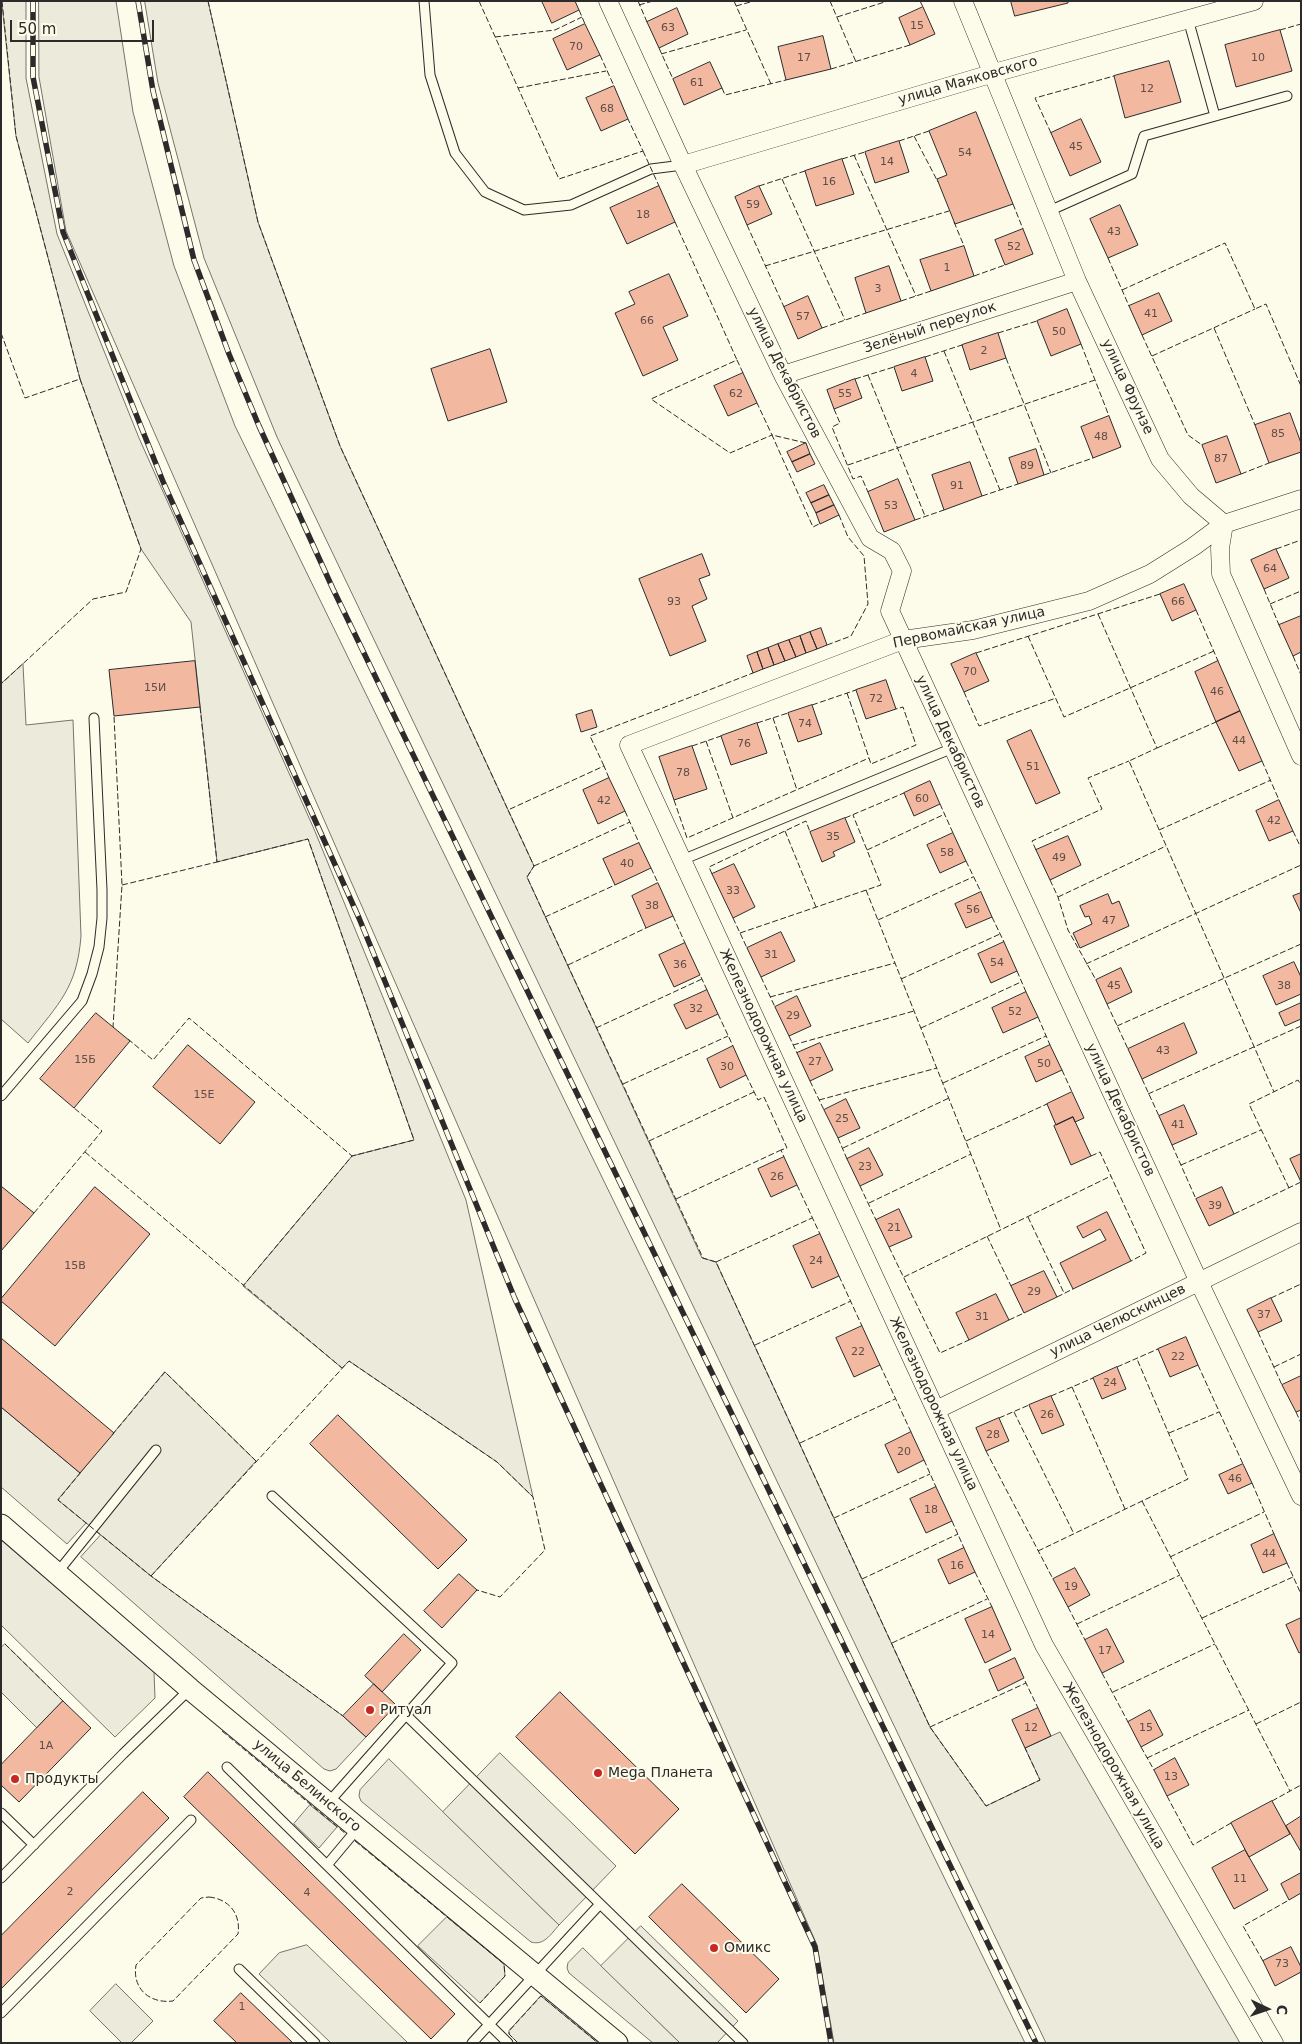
<!DOCTYPE html>
<meta charset="utf-8">
<style>
body{margin:0}
#map{position:relative;width:1302px;height:2044px;overflow:hidden;background:#fdfbea;font-family:"DejaVu Sans",sans-serif}
canvas{display:block}
.frame{position:absolute;inset:0;border:2px solid #2b2b2b;pointer-events:none}
.north{position:absolute;left:1242px;top:1984px;width:50px;height:50px;-webkit-text-stroke:4px #fdfbea;paint-order:stroke;rotate:93deg;font-size:14px;font-weight:700;line-height:20px;text-align:center;color:#2b2b2b}
.north::after{content:'';display:block;margin:auto;width:18px;height:22px;background:#2b2b2b;clip-path:polygon(50% 0,100% 100%,50% 72%,0 100%)}
.scale{position:absolute;left:10px;top:20px;width:144px;height:22px;box-sizing:border-box;border:2px solid #2b2b2b;border-top:0;padding-left:6px;font-size:15px;line-height:18px;white-space:nowrap;color:#2b2b2b;-webkit-text-stroke:4px #fdfbea;paint-order:stroke}
</style>
<div id="map">
<canvas width="1302" height="2044"></canvas>
<div class="frame"></div>
<div class="north">С</div>
<div class="scale">50 m</div>
</div>
<script>
const g = document.querySelector('canvas').getContext('2d');
g.lineJoin = 'round';
function paint(path, color) {
  g.fillStyle = color;
  g.fill(path, 'evenodd');
}
function stroke(path, color, width, dash) {
  g.strokeStyle = color;
  g.lineWidth = width;
  g.lineCap = dash ? 'butt' : 'round';
  g.setLineDash(dash || []);
  g.stroke(path);
}
function write(font, color, halo, rows, align = 'center') {
  g.font = font + ' "DejaVu Sans",sans-serif';
  g.lineWidth = 4;
  g.setLineDash([]);
  g.textBaseline = 'middle';
  g.strokeStyle = halo;
  g.fillStyle = color;
  for (const [text, x, y, turn = 0] of rows) {
    g.save();
    g.translate(x, y);
    g.rotate((+turn || 0) * Math.PI / 180);
    g.textAlign = isNaN(turn) ? turn : align;
    if (halo) g.strokeText(text, 0, 0);
    g.fillText(text, 0, 0);
    g.restore();
  }
}
const green = new Path2D(`
 M2,1H26V78L57,234L139,438L314,829L466,1200L533,1497L497,1462L349,1361L342,1368L243,1286L352,1156L414,1140L308,839L217,862L191,622L141,549L80,379L16,136Z
 M39,1H116L133,112L174,266L235,426L1025,2043H834L817,1945L66,231L39,77Z
 M145,1H208L258,222L340,446L534,866L527,877L702,1258L716,1262L930,1727L986,1806L1040,1780L1025,1748L1060,1732L1240,2043H1046L277,437L204,258L158,83Z
 M23,664L26,725L73,720L81,936C77,988 59,1003 28,1043L1,1019V684Z
 M1,1407L80,1473L86,1523L67,1544L1,1487Z
 M101,1535L151,1576L343,1716L366,1737L336,1769L330,1771L324,1769L81,1557Z
 M1,1540L154,1672L155,1698L115,1737L1,1625Z
 M5,1644L63,1701L37,1728L1,1692V1648Z
 M389,1759L559,1925C551,1934 544,1946 531,1942L361,1801L359,1796L360,1790Z
 M310,1805L337,1827L319,1848L294,1824Z
 M447,1917L504,1964L505,1976L480,2003L418,1946Z
 M307,1945L408,2043H331L259,1974L279,1953Z
 M583,1948L680,2043H653L569,1973L567,1968L568,1963Z
 M116,1984L153,2021L131,2043H122L90,2011Z
 M541,1996L598,2043H518L509,2034V2031Z`);
const parking = new Path2D(`
 M165,1372L256,1461L151,1576L58,1500Z
 M500,1753L616,1866L559,1925L443,1812Z
 M641,1926L738,2021L717,2043H680L601,1966Z`);
const building = new Path2D(`
 M542,1H575L579,10L552,23Z
 M1011,1H1068V3L1015,16Z
 M923,7L935,34L910,45L899,18Z
 M677,8L688,34L659,48L647,22Z
 M585,24L600,55L567,70L553,39Z
 M1280,30L1292,71L1236,87L1225,45Z
 M823,36L831,69L786,80L778,47Z
 M1169,61L1181,102L1125,118L1114,76Z
 M710,62L722,88L684,105L673,79Z
 M614,86L628,119L601,131L586,98Z
 M976,112L1013,204L955,224L937,179L947,175L929,131Z
 M1081,119L1101,162L1070,176L1051,133Z
 M899,141L909,172L875,183L865,152Z
 M842,159L854,194L816,206L805,171Z
 M659,186L675,222L627,244L610,208Z
 M759,186L772,214L747,225L735,197Z
 M1120,205L1138,245L1108,258L1090,219Z
 M1023,229L1033,254L1005,265L995,240Z
 M964,246L974,276L931,291L920,260Z
 M889,266L901,301L866,313L855,278Z
 M669,274L688,316L663,327L678,360L643,376L615,313L635,304L629,292Z
 M1159,293L1172,321L1142,335L1129,306Z
 M808,296L822,328L798,339L784,307Z
 M1067,309L1081,344L1051,356L1037,321Z
 M998,333L1006,358L970,370L962,345Z
 M490,349L507,402L448,421L431,369Z
 M925,357L933,381L902,391L894,367Z
 M743,373L757,403L728,416L714,386Z
 M855,379L862,398L834,409L827,390Z
 M1290,413L1301,443V452L1269,463L1255,425Z
 M1109,416L1121,447L1093,458L1081,427Z
 M1227,436L1241,474L1216,483L1202,445Z
 M806,443L810,454L792,462L787,452Z
 M1036,449L1044,475L1018,484L1009,458Z
 M810,454L815,464L797,472L792,462Z
 M970,462L982,496L944,510L932,475Z
 M898,479L915,520L884,532L868,492Z
 M824,485L829,495L811,503L806,493Z
 M829,495L834,505L816,513L811,503Z
 M834,505L839,515L820,524L816,513Z
 M1276,549L1289,578L1264,589L1251,560Z
 M702,554L710,575L699,579L707,599L692,606L706,641L670,656L639,579Z
 M1184,584L1196,610L1172,621L1160,594Z
 M1301,616V652L1293,656L1279,625Z
 M821,628L827,645L817,649L810,632Z
 M810,632L817,649L806,653L800,636Z
 M800,636L806,653L796,657L789,640Z
 M789,640L796,657L785,661L778,644Z
 M778,644L785,661L774,665L768,648Z
 M768,648L774,665L763,669L757,652Z
 M757,652L763,669L753,673L747,656Z
 M976,653L989,681L964,692L951,664Z
 M195,661L200,707L114,716L109,670Z
 M1218,661L1240,711L1216,722L1195,672Z
 M886,680L896,709L866,719L856,690Z
 M812,705L822,734L798,742L788,713Z
 M592,710L597,727L581,732L576,715Z
 M1240,711L1262,761L1239,771L1216,722Z
 M757,723L767,753L731,765L721,736Z
 M1031,730L1060,793L1036,804L1007,741Z
 M692,746L707,789L674,800L659,757Z
 M609,778L625,811L598,824L583,790Z
 M930,781L940,804L914,816L904,793Z
 M1279,800L1293,831L1269,841L1256,811Z
 M845,818L855,842L833,852L835,856L822,862L810,832Z
 M953,833L966,861L940,873L927,845Z
 M1068,836L1081,865L1050,880L1036,850Z
 M639,843L651,868L615,885L603,859Z
 M734,864L755,907L733,918L712,874Z
 M658,883L673,916L646,928L632,896Z
 M981,892L992,917L966,928L955,904Z
 M1301,893V913L1293,896Z
 M1108,894L1112,904L1119,901L1129,926L1080,948L1073,933L1092,924L1089,916L1085,917L1080,906Z
 M781,932L795,961L761,977L747,948Z
 M1004,942L1017,971L991,983L978,954Z
 M685,943L700,975L674,987L659,955Z
 M1294,962L1301,977V994L1276,1005L1263,976Z
 M1121,968L1132,992L1107,1004L1096,980Z
 M707,990L718,1014L686,1029L674,1005Z
 M1026,992L1038,1017L1003,1033L992,1008Z
 M797,996L811,1026L789,1036L775,1007Z
 M1301,1003V1019L1285,1026L1279,1013Z
 M96,1013L130,1041L74,1108L40,1079Z
 M1184,1023L1197,1053L1142,1079L1128,1049Z
 M820,1043L833,1070L810,1081L797,1053Z
 M188,1045L255,1102L220,1144L153,1087Z
 M1050,1045L1062,1070L1036,1082L1025,1057Z
 M733,1046L746,1075L720,1088L707,1059Z
 M1072,1092L1084,1118L1075,1122L1073,1117L1056,1125L1047,1104Z
 M846,1099L860,1128L838,1138L824,1110Z
 M1184,1105L1197,1134L1172,1145L1159,1116Z
 M1073,1117L1091,1156L1071,1165L1054,1126Z
 M869,1148L883,1175L860,1186L847,1159Z
 M1301,1154V1182L1290,1159Z
 M784,1157L797,1185L771,1197L758,1169Z
 M1,1186L34,1213L1,1251Z
 M95,1187L150,1234L55,1346L1,1301V1299Z
 M1222,1187L1234,1214L1209,1226L1196,1199Z
 M899,1209L912,1237L889,1247L876,1220Z
 M1107,1212L1131,1261L1073,1289L1060,1263L1106,1240L1100,1229L1083,1238L1077,1227Z
 M820,1234L839,1276L812,1288L793,1246Z
 M1044,1271L1057,1297L1024,1313L1011,1286Z
 M996,1294L1009,1320L969,1340L956,1313Z
 M1271,1298L1282,1321L1258,1332L1247,1310Z
 M862,1326L880,1365L854,1377L836,1338Z
 M1186,1337L1198,1365L1170,1377L1158,1349Z
 M1,1338L114,1433L80,1473L1,1407Z
 M1117,1367L1126,1389L1102,1399L1093,1378Z
 M1301,1376V1410L1296,1412L1282,1385Z
 M1051,1396L1064,1425L1042,1434L1029,1405Z
 M338,1415L467,1540L438,1569L310,1444Z
 M999,1418L1009,1441L986,1451L976,1428Z
 M911,1432L924,1460L898,1473L885,1445Z
 M1243,1464L1252,1483L1228,1494L1219,1475Z
 M936,1487L952,1521L926,1533L910,1499Z
 M1274,1534L1287,1563L1263,1573L1251,1545Z
 M964,1548L975,1572L949,1584L938,1560Z
 M1075,1568L1090,1595L1068,1607L1053,1579Z
 M459,1574L477,1590L442,1628L424,1611Z
 M992,1607L1011,1650L985,1663L965,1619Z
 M1301,1618V1652L1299,1653L1286,1625Z
 M1107,1629L1124,1662L1102,1673L1085,1640Z
 M404,1634L421,1650L382,1692L365,1676Z
 M1015,1658L1024,1678L998,1691L989,1670Z
 M374,1684L396,1705L366,1737L343,1716Z
 M560,1692L679,1809L635,1854L516,1737Z
 M63,1701L91,1728L19,1802L1,1785V1765Z
 M1038,1708L1051,1736L1025,1748L1012,1720Z
 M1150,1710L1163,1735L1141,1747L1128,1722Z
 M1175,1758L1189,1785L1167,1796L1154,1770Z
 M208,1772L455,2014L431,2039L184,1797Z
 M143,1792L169,1818L1,1989V1936Z
 M1272,1801L1290,1834L1249,1857L1231,1823Z
 M1300,1817L1301,1818V1852L1286,1826Z
 M1245,1850L1268,1890L1234,1909L1212,1868Z
 M1301,1873V1893L1289,1900L1281,1884Z
 M682,1884L779,1979L746,2013L649,1917Z
 M1291,1947L1301,1967V1972L1275,1986L1263,1961Z
 M241,1993L293,2043H237L214,2021Z`);
const service = new Path2D(`
 M424,1L430,75L455,153L485,192L524,210L571,205L651,169L683,165
 M1188,19L1215,116
 M1049,211L1132,174L1144,136L1287,96
 M682,860L953,748
 M1,1096L82,1001L92,974L99,947L102,918V890L94,718
 M272,1496L452,1663L328,1803
 M57,1573L156,1450
 M406,1715L743,2043
 M227,1767L508,2043
 M1,1813L34,1845
 M327,1865L358,1828
 M1,1878L123,1754L190,1689
 M239,1969L315,2043
 M1,2013L191,1820
 M472,2043L600,1904`);
const minor = new Path2D(`
 M608,1L683,165L783,375L870,538L892,551L902,571L890,611L1199,1282L1301,1496
 M963,1L1077,281L1160,459L1191,496L1224,524L1220,548L1221,574L1301,756
 M683,165L994,73L1254,1
 M783,375L1077,281
 M936,1410L1301,1232
 M1274,2043L1044,1645L629,745L903,640L973,630L1089,601L1150,574L1193,547L1224,524L1301,499`);
const tertiary = new Path2D(`
 M1,1525L190,1689L617,2043`);
const rail = new Path2D(`
 M33,1V77L63,232L164,484L359,918L515,1299L815,1947L831,2043
 M138,1L153,91L194,260L229,354L259,426L333,589L1036,2043`);
const fence = new Path2D(`
 M2,1L16,136L80,379
 M208,1L258,222L340,446L508,810
 M479,1L559,179L643,151L628,119
 M638,1L647,22
 M734,1L771,84
 M830,1L856,62
 M920,1L923,7
 M639,5L653,1
 M736,6L754,1
 M579,10L585,24
 M837,17L888,1
 M1280,30L1301,24
 M495,37L555,30L582,17
 M659,48L673,79
 M661,54L746,30
 M600,55L614,86
 M831,69L910,45
 M518,88L606,71
 M722,88L725,95L786,80
 M1051,133L1035,98L1114,76
 M914,136L938,182
 M899,141L929,131
 M643,151L659,186
 M854,155L916,296
 M842,159L865,152
 M782,179L845,320
 M759,186L805,171
 M1013,204L1023,229
 M675,222L737,360
 M954,222L964,246
 M747,225L784,307
 M1108,258L1129,306
 M765,266L949,211
 M974,276L1005,265
 M1122,290L1225,243L1255,309L1266,304L1301,386
 M901,301L931,291
 M822,328L866,313
 M1214,328L1255,425
 M1,333L25,398L80,379L141,549L126,592L93,599L1,684
 M998,333L1037,321
 M1142,335L1188,435L1202,445
 M1081,344L1109,416
 M944,351L1000,490
 M1152,356L1255,309
 M925,357L962,345
 M1006,358L1051,473
 M743,373L737,360L651,399L730,453L772,435L757,403
 M868,375L925,516
 M855,379L894,367
 M834,409L840,423L832,427L853,479L861,476L868,492
 M806,443L772,435L813,527L821,523
 M848,465L1095,380
 M1241,474L1269,463
 M1044,475L1093,458
 M982,496L1018,484
 M915,520L944,510
 M1276,549L1301,540
 M1264,589L1279,625
 M1270,604L1301,591
 M1196,610L1218,661
 M1098,614L1157,748L1129,761L1274,1092
 M1028,636L1064,717L1214,651
 M827,645L851,636L868,604L864,556L848,537L839,515L837,516
 M976,653L1160,594
 M1293,656L1301,675
 M964,692L979,726L1056,698
 M847,693L869,758
 M812,705L856,690
 M200,707L217,862L308,839L414,1140L352,1156
 M773,718L797,790
 M757,723L788,713
 M706,741L733,818
 M692,746L721,736
 M1157,748L1216,722
 M1262,761L1279,800
 M604,766L590,736L753,673
 M609,778L604,766L508,810L534,866L527,877L703,1258L716,1262L930,1727L986,1806L1040,1780L1025,1748
 M674,800L687,838L869,758L871,764L916,745L903,707L896,709
 M940,804L953,833
 M625,811L639,843
 M845,818L904,793
 M1159,830L1271,780
 M785,831L816,907
 M1293,831L1301,848
 M867,850L945,814
 M1036,850L1032,841L1102,809L1088,778L1129,761
 M966,861L981,892
 M534,866L630,822
 M651,868L658,883
 M712,874L709,867L806,821L810,832
 M1050,880L1058,897L1068,930L1096,980
 M122,885L217,862
 M866,890L1001,1230
 M1058,897L1166,846
 M673,916L685,943
 M545,917L615,885
 M992,917L1004,942
 M733,918L747,948
 M878,920L973,877
 M740,933L881,885L853,815
 M1086,964L1301,865
 M568,965L646,928
 M1017,971L1026,992
 M701,977L707,990
 M761,977L775,1007
 M901,979L1000,934
 M770,997L895,963
 M1107,1004L1128,1049
 M718,1014L733,1046
 M1038,1017L1050,1045
 M1117,1026L1301,944
 M114,1028L113,1027L122,885L114,716
 M596,1028L702,979
 M921,1028L1021,982
 M789,1036L797,1053
 M128,1039L153,1060L189,1018L352,1156L243,1286
 M793,1045L914,1011
 M1062,1070L1072,1092
 M746,1075L758,1100L764,1097L787,1148L781,1150L784,1157
 M1142,1079L1159,1116
 M810,1081L824,1110
 M943,1083L1046,1036
 M623,1084L728,1036
 M1148,1094L1301,1026
 M819,1100L937,1068
 M838,1138L847,1159
 M649,1141L754,1092
 M966,1141L1047,1104
 M1172,1145L1196,1199
 M843,1148L949,1098
 M85,1152L342,1368
 M1091,1156L1100,1152L1146,1253L1131,1261
 M1181,1165L1261,1130
 M797,1185L820,1234
 M860,1186L876,1220
 M1289,1188L1249,1104L1298,1080L1301,1085
 M676,1199L781,1150
 M869,1203L971,1154
 M34,1213L102,1131L74,1108
 M1234,1214L1301,1182
 M1028,1217L1064,1293
 M987,1236L1011,1286
 M889,1247L940,1353L969,1340
 M716,1262L812,1218
 M839,1276L862,1326
 M904,1277L1111,1176
 M1057,1297L1073,1289
 M1271,1298L1301,1284
 M1009,1320L1024,1313
 M1258,1332L1282,1385
 M755,1345L851,1301
 M880,1365L911,1432
 M1198,1365L1243,1464
 M1117,1367L1158,1349
 M1274,1367L1301,1354
 M1072,1387L1125,1509
 M1051,1396L1093,1378
 M1014,1412L1074,1534
 M1296,1412L1301,1423
 M999,1418L1029,1405
 M1169,1433L1219,1412
 M112,1435L165,1372L256,1461
 M800,1443L895,1399
 M986,1451L1053,1579
 M924,1460L936,1487
 M81,1472L58,1500L151,1576L343,1716
 M1252,1483L1274,1534
 M1142,1501L1290,1791
 M834,1518L930,1474
 M952,1521L964,1548
 M1038,1551L1188,1479L1137,1359
 M1170,1557L1264,1512
 M1287,1563L1301,1594
 M975,1572L992,1607
 M151,1576L349,1361L497,1462L533,1497L545,1550L500,1597L477,1590
 M862,1579L958,1534
 M1068,1607L1085,1640
 M1202,1618L1293,1577
 M1077,1624L1180,1575
 M892,1643L987,1599
 M5,1644L63,1701
 M1102,1673L1128,1722
 M1025,1681L1038,1708
 M1113,1692L1215,1644
 M1256,1724L1301,1702
 M930,1727L1026,1683
 M222,1731L346,1834
 M1141,1747L1154,1770
 M1147,1758L1249,1710
 M1167,1796L1193,1845L1231,1823
 M1272,1801L1301,1785
 M355,1841L504,1964L505,1976L480,2003
 M209,1897C229,1899 241,1914 238,1934L173,2001C149,2004 132,1988 136,1965L201,1898Z
 M1263,1961L1243,1926L1289,1900
 M518,2043L509,2034V2031L541,1996L598,2043`);
const markers = [
 [370,1710,5,"#c62828"],
 [598,1773,5,"#c62828"],
 [15,1779,5,"#c62828"],
 [714,1948,5,"#c62828"]
];
const numberNames = [
 ["15",917,26],
 ["63",668,28],
 ["70",576,47],
 ["17",804,58],
 ["10",1258,58],
 ["61",697,83],
 ["12",1147,89],
 ["68",607,109],
 ["45",1076,147],
 ["54",965,153],
 ["14",887,162],
 ["16",829,182],
 ["59",753,205],
 ["18",643,215],
 ["43",1114,232],
 ["52",1014,247],
 ["1",947,268],
 ["3",878,289],
 ["41",1151,314],
 ["57",803,317],
 ["66",647,321],
 ["50",1059,332],
 ["2",984,351],
 ["4",914,374],
 ["62",736,394],
 ["55",845,394],
 ["85",1278,434],
 ["48",1101,437],
 ["87",1221,459],
 ["89",1027,466],
 ["91",957,486],
 ["53",891,506],
 ["64",1270,569],
 ["93",674,602],
 ["66",1178,602],
 ["70",970,672],
 ["15И",155,688],
 ["46",1217,692],
 ["72",876,699],
 ["74",805,724],
 ["44",1239,741],
 ["76",744,744],
 ["51",1033,767],
 ["78",683,773],
 ["60",922,799],
 ["42",604,801],
 ["42",1274,821],
 ["35",833,837],
 ["58",947,853],
 ["49",1059,858],
 ["40",627,864],
 ["33",733,891],
 ["38",652,906],
 ["56",973,910],
 ["47",1109,921],
 ["31",771,955],
 ["54",997,963],
 ["36",680,965],
 ["45",1114,986],
 ["38",1284,986],
 ["32",696,1009],
 ["52",1015,1012],
 ["29",793,1016],
 ["43",1163,1051],
 ["15Б",85,1060],
 ["27",815,1062],
 ["50",1044,1064],
 ["30",727,1067],
 ["15Е",204,1095],
 ["25",842,1119],
 ["41",1178,1125],
 ["23",865,1167],
 ["26",777,1177],
 ["39",1215,1206],
 ["21",894,1228],
 ["24",816,1261],
 ["15В",75,1266],
 ["29",1034,1292],
 ["37",1264,1315],
 ["31",982,1317],
 ["22",858,1352],
 ["22",1178,1357],
 ["24",1110,1383],
 ["26",1047,1415],
 ["28",993,1435],
 ["20",904,1452],
 ["46",1235,1479],
 ["18",931,1510],
 ["44",1269,1554],
 ["16",957,1566],
 ["19",1071,1587],
 ["14",988,1635],
 ["17",1105,1651],
 ["12",1031,1728],
 ["15",1146,1728],
 ["1А",46,1746],
 ["13",1171,1777],
 ["11",1240,1879],
 ["2",70,1892],
 ["4",307,1893],
 ["73",1282,1964],
 ["1",242,2007]
];
const streetNames = [
 ["улица Маяковского",968,81,-16],
 ["Зелёный переулок",930,328,-18],
 ["улица Декабристов",784,373,63],
 ["улица Фрунзе",1127,387,65],
 ["Первомайская улица",969,628,-12],
 ["улица Декабристов",950,742,65],
 ["Железнодорожная улица",763,1036,65],
 ["улица Декабристов",1120,1110,65],
 ["улица Челюскинцев",1118,1321,-26],
 ["Железнодорожная улица",933,1404,65],
 ["Железнодорожная улица",1113,1766,60],
 ["улица Белинского",307,1786,40]
];
const poiNames = [
 ["Ритуал",380,1710],
 ["Mega Планета",608,1773],
 ["Продукты",25,1779],
 ["Омикс",724,1948]
];
paint(green, '#ecebdb');
stroke(green, '#74746e', 1);
paint(parking, '#eceadb');
stroke(parking, '#74746e', 1);
paint(building, '#f2b8a0');
stroke(building, '#2b2b2b', 1);
stroke(service, '#2b2b2b', 11);
stroke(minor, '#2b2b2b', 19);
stroke(tertiary, '#2b2b2b', 23);
stroke(service, '#fdfbea', 9);
stroke(minor, '#fdfbea', 18);
stroke(tertiary, '#fdfbea', 21);
stroke(rail, '#2b2b2b', 5.5);
stroke(rail, '#fdfbea', 4, [11]);
stroke(fence, '#2b2b2b', 1, [6, 2.5]);
for (const [x, y, r, color] of markers) {
  const dot = new Path2D();
  dot.arc(x, y, r, 0, 2 * Math.PI);
  g.fillStyle = color;
  g.fill(dot);
  stroke(dot, '#fdfbea', 2);
}
write('11px', '#5d4e48', null, numberNames);
write('14px', '#2b2b2b', '#fdfbea', streetNames);
write('14px', '#2b2b2b', '#fdfbea', poiNames, 'left');
</script>
